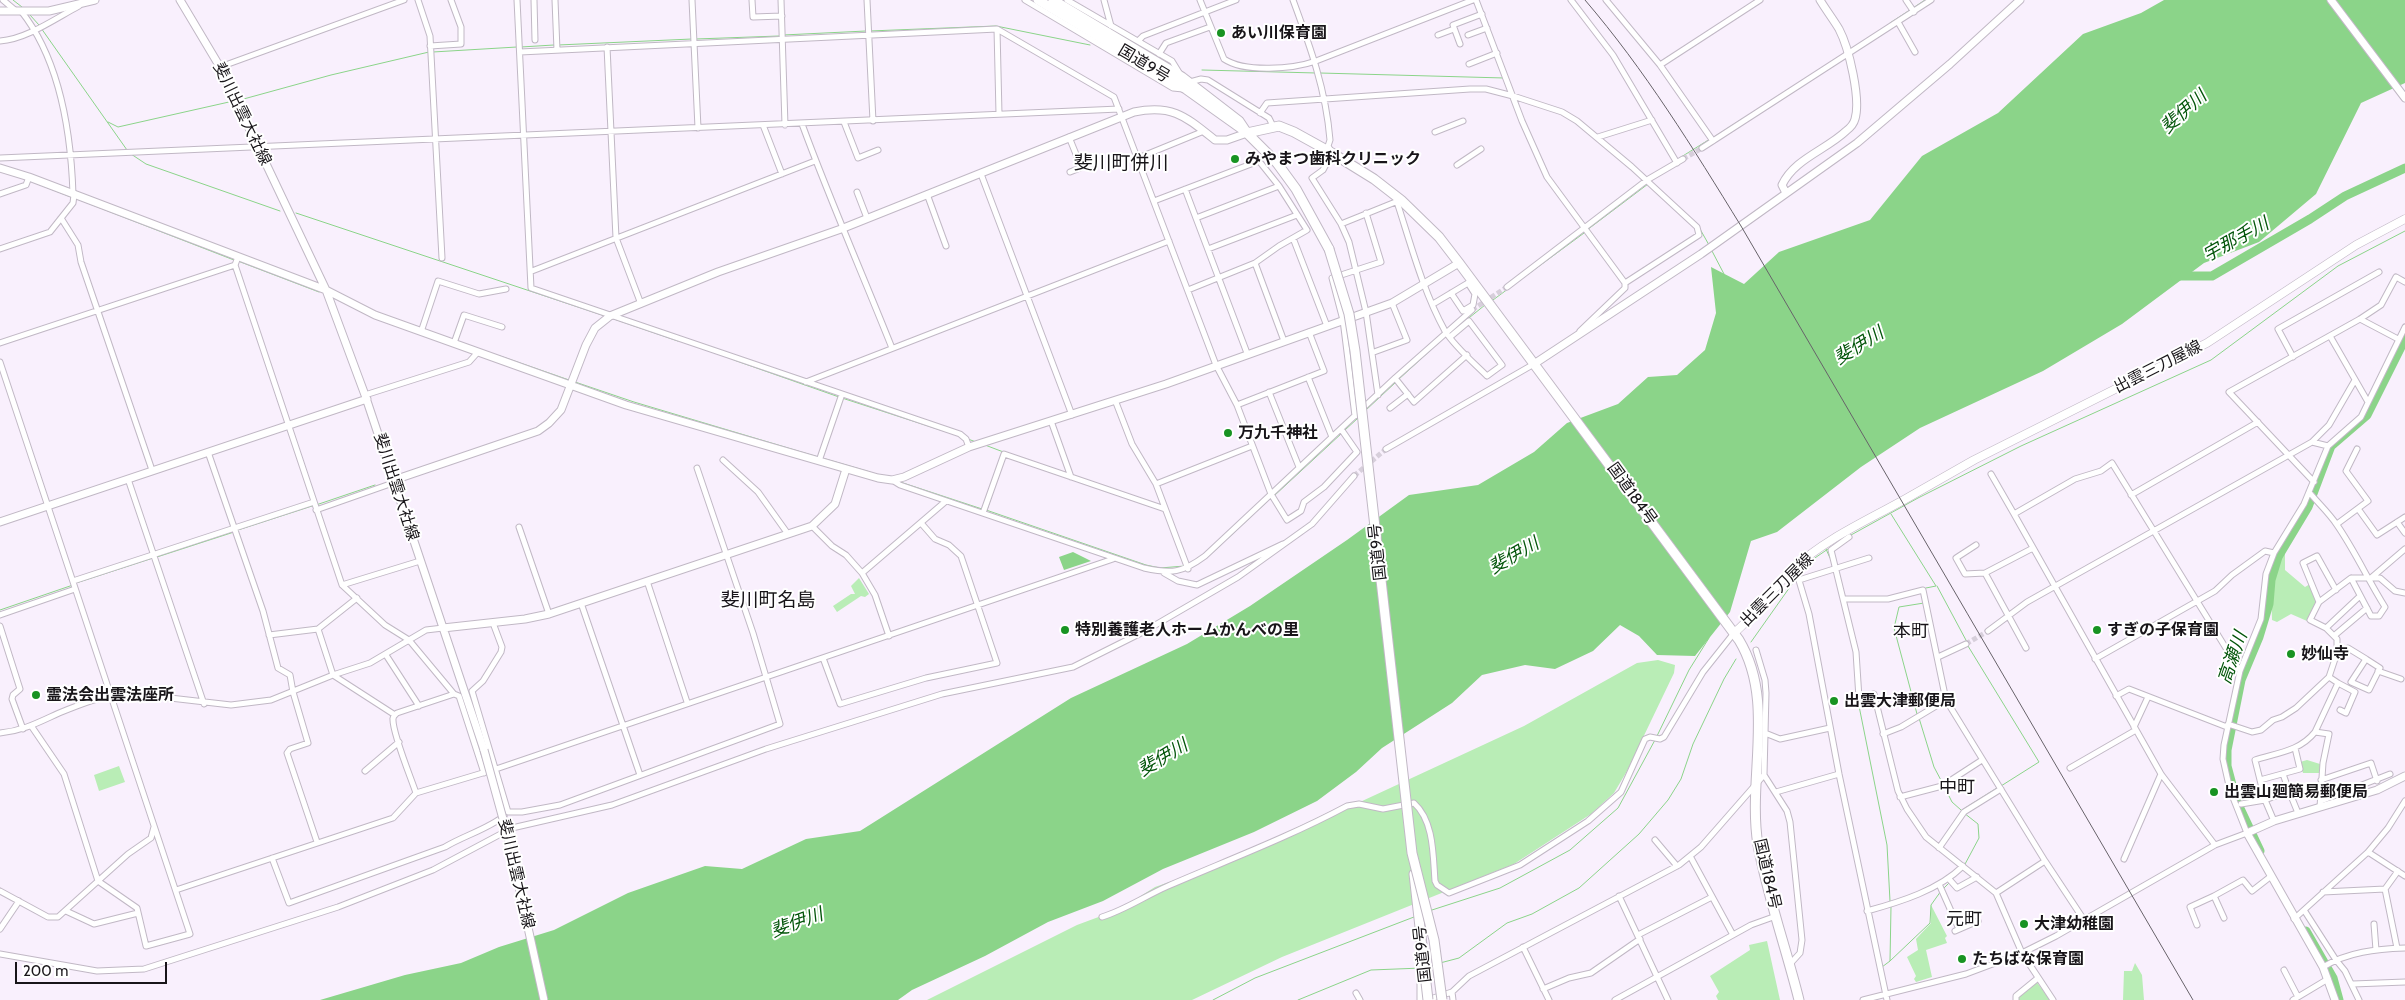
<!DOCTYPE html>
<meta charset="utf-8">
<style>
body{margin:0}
#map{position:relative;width:2405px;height:1000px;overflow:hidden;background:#f9f0fd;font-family:Cabin,sans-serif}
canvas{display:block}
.scale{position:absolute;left:15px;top:962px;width:152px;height:22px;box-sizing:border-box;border:2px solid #181519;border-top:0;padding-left:6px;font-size:15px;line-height:18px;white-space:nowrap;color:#181519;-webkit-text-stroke:4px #fff;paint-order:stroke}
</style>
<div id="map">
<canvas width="2405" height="1000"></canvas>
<div class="scale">200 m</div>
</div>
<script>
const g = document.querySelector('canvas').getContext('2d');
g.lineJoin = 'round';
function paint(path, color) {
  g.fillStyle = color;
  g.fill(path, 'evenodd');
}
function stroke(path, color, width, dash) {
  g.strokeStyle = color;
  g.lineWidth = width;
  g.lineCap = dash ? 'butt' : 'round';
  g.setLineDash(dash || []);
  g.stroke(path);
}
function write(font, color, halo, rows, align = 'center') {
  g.font = font + ' Cabin,"Noto Sans JP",sans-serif';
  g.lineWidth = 4;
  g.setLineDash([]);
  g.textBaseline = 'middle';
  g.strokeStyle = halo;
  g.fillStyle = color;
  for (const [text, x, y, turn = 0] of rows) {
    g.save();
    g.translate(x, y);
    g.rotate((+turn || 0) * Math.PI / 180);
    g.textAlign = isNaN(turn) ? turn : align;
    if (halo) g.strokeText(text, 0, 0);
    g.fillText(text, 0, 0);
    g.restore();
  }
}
const green = new Path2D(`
 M2281,551L2285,552V570L2305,587L2310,584L2317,602L2307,621L2291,614L2277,622L2272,620L2271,580Z
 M859,578L869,594L865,597L861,596L837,612L833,606L851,594H855L851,586Z
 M1658,660L1675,665L1674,673L1627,771L1614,793L1591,814L1514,864L1282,957L1192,1000H927L1077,925L1120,909L1155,887L1218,865L1346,804L1360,802L1524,726L1637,663Z
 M2307,760L2320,764V773H2303L2300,762Z
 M119,766L125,782L99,791L94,775Z
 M1931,905L1947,936L1945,938L1947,943L1926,950L1932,977L1916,982L1914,979L1916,976L1907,957L1918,950L1916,939L1931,923Z
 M1767,941L1780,1000H1718L1716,996L1719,992L1710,976L1750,950L1749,945Z
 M2135,963L2142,975L2144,1000H2123L2124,971H2132Z
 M2036,981L2050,1000H2017L2016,997Z`);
const water = new Path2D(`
 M2164,0H2405V83L2361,103L2316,194L2259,242L2204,263L2122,324L2043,371L1920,428L1861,467L1777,532L1751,541L1730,612L1695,656L1657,655L1639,636L1620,625L1593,651L1555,669L1525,665L1482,675L1452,703L1382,748L1356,772L1317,801L1254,832L1163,869L1103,901L1048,922L985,956L912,990L898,1000H320L405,975L461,963L499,947L554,930L628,893L705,866L742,869L806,839L860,831L1071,698L1187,644L1250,606L1347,540L1409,495L1478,485L1534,452L1567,423L1618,404L1648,377L1677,375L1705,350L1716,313L1711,267L1744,284L1779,252L1870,220L1922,156L1998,113L2083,34L2141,13Z
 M1073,552L1091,561L1064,570L1059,557Z`);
const stream = new Path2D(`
 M13,0L22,7
 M1913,8L1925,0
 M30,15L39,25
 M1890,23L1910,10
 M41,28L127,150
 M870,31L996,26L1090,45
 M783,35L866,31
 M696,39L779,36
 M558,45L692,39
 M521,47L554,45
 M433,52L517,47
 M1202,70L1316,73
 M1320,73L1504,78
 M240,100L331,75L429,52
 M108,122L118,127L229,102
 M1714,137L1742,119
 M131,154L146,164L280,211
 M1678,159L1710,139
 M30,181L71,197
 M77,199L234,260
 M296,213L605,316
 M1700,229L1709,245
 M1587,230L1648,184
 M1712,251L1724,274
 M238,261L319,292
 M1493,300L1584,233
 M611,318L678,341
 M1449,334L1485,305
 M500,356L569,380
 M734,360L839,397
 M1399,379L1446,336
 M575,382L634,402L818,457
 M842,398L953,434
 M1366,410L1396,382
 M1345,430L1358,418
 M968,439L976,442
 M985,445L1006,453
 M822,458L870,472
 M900,482L982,509
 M1275,495L1342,433
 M316,505L375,485
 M986,510L1146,565L1160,568L1185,566
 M987,510L992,495
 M1891,514L1936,586L1926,588
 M238,530L312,506
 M1851,535L1918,498L2021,446L2211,360L2338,266L2405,231
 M1826,549L1830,558
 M1211,554L1272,497
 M157,557L234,532
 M1799,574L1809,562L1828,549
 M76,583L153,558
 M1937,586L1967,642
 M0,610L73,585
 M1751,642L1797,577
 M1968,646L2039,762L2001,786
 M1858,701L1887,845L1890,901
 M1917,714L1894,628L1899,607L1924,603
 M1919,718L1934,767L1943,784
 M1657,736L1689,670L1709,638
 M1945,788L1952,802L1961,810
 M1962,810L1997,788
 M1964,866L1979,838L1978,824L1964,813
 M1944,888L1950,882
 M1432,910L1500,888L1570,850L1618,808L1655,740
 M1890,961L1930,923L1931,905L1941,891
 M1440,963L1459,958L1507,923L1532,914L1579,888L1639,834L1668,800L1681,779L1693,744L1724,679L1736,659
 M1882,967L1890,961L1891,907
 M1213,1000L1255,978L1414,917
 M1298,1000L1371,970L1422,968`);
const river = new Path2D(`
 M2175,276H2212L2310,219L2345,196L2405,168
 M2260,851L2236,800L2227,766V750L2241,680L2259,637L2269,604L2271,580L2278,557L2308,507L2331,446L2367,415L2405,339
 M2306,931L2333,978L2339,1000`);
const streetTunnel = new Path2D(`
 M1683,159L1702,148
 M1472,310L1507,287
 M1354,476L1386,449
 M1966,644L1988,631`);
const street = new Path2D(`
 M3,0L16,11
 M418,0L430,36L442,258
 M517,0L531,288L960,434L966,439L969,447
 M534,0L535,40
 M555,0L557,50
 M692,0L698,128
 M752,0L753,17L782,16
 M781,0L785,125
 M867,0L873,121
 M1025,0L1173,88L1183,89
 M1067,0L1172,61L1180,74
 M1104,0L1111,26
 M1200,0L1224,59C1245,73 1293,69 1316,61L1473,0
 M1293,0C1310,46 1326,90 1330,140L1328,146L1332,153L1323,170L1312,178L1341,224L1349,242L1366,312L1378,395
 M1476,0L1522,121L1547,177L1625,283V288L1580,331
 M1571,0L1613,55L1677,163
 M1606,0L1660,65L1713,141
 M1906,0L1914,12
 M21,11C60,60 71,134 73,194
 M1898,22L1915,52
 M997,29L999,114
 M1438,35L1454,29
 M1468,35L1487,28
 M0,41C27,39 56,18 79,6
 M1138,41L1143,36L1236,0
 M1460,44L1453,25L1482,14
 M430,46L461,44V27L451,0
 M607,47L616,238L641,304
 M520,52L997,29L1114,97L1216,365L1237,405L1271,494L1287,520L1301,511L1304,502L1324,487L1357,452L1341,429
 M1159,54L1166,43L1210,27
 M1469,64L1497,53
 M1660,65L1760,0
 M220,67L404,0
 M1190,82L1201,79L1208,80L1269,118L1273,126
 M1260,113L1267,103L1470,89H1486L1513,96L1562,112L1577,121L1632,167L1697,227L1699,235L1625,283
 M844,122L858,158L878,150
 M802,124C830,200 862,273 892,348
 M763,125L782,174
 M1435,132L1463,121
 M1069,137L1080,164V168L1070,172
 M1598,137L1652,120
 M1702,148L1931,0
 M0,158L1119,109
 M1138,158L1204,131
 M1457,165L1481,149
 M981,174L1072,415
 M1185,189L1247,353
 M857,192L867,218
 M0,194L26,185L29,177
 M927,194L946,246
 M1154,201L1259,161L1279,186L1307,230L1279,246L1255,263L1188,290
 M1397,202C1411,245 1423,291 1445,331C1455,347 1473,362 1487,376L1502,365L1469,321L1450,337
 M61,218L78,245L81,262L152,470
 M1196,218L1279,186
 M1341,224L1398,201
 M1293,238L1327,326
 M0,249L50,232L73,203L74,195
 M1208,249L1297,215
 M238,257L235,265L342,585L385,625L409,640L454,694
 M1255,263L1284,341
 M532,271L815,161
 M1507,287L1647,180L1683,159
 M1433,304L1468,283L1475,294L1473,305L1463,311L1451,293
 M2360,319L2398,339
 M421,332L438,281L479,294L506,289
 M2330,336L2368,402
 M0,343L235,265
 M454,343L464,315L502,327
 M1374,352L1407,340L1392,303
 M2293,357L2278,329L2379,272
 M0,362L190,934L146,946L137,908L98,881L64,774L32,727
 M1308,377L1332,437
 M1395,378L1414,402L1467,355
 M806,382L1169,241
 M1269,392L1299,467
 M365,395L469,362L478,352
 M1115,400L1132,444L1156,484L1188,569
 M1237,405L1324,371L1309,332
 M1390,408L1408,394
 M1355,416L1343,320L1332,278L1381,262L1366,213
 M1051,421L1071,477
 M2312,442L2328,446
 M1386,449L1534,364
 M208,452L263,611L278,668L290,675L293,692L308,743L290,749L287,753L317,842
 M723,460L758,492L788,534
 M819,461L842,394
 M1991,474L2014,514
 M128,479L204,704
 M892,480L900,485L1144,568C1172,574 1182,573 1205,556L1395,378L1472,310
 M2314,482L2229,392L2360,319L2381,305L2396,277L2405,282
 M1156,484L1252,446
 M2309,492C2318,503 2329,513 2337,525C2355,551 2368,580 2385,607L2379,616H2371L2351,578
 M2131,495L2258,422
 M316,510L390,484L394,480
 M2359,510L2377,535L2405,517
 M983,513L1004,454L1165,509
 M2397,522L2405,533
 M2337,524L2368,501L2346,471L2357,449
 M812,526L832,546L846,555L862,573L875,595L889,636
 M519,527L549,614
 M1849,537L1831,550L1856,652L1859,698L1874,694L1898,791L1907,809L1926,837L1996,893L2022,953L2053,1000
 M1976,545L1956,558L1965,574L1985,573L2033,548
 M1795,567L1809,614L1839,774L1887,1000
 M862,573L946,501
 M1164,573L1178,581L1197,585L1283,544
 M1985,573L2026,648
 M2371,578L2405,549
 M1799,580L1869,558
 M73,581L314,502
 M647,581L687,702
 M342,585L420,561
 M1844,599H1888L1923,590L1946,700L2045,861L2084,920
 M2319,602L2303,563L2317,556L2336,590
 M581,603L640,775
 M0,615L75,589
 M493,623L502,647L501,652L483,681L472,691L508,812H522L560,805L780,724L753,633L697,468
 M0,626L20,689L13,695L12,699L23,729
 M2326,628L2360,596
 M318,629L333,675L395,715
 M1988,631L2027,602L2312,442L2329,425L2355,380
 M269,635L318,629L357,598
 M2335,635L2367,608
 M1756,650L1765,680L1766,693L1764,775
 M386,655L419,706
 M1938,657L1966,644
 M823,658L840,704L926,678L997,663L961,556L949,545L935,539L921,523
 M2336,658L2348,648L2366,659L2351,682L2369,690L2380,668L2366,659
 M2095,659L2215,591L2232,575L2265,551L2274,553
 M2378,671L2401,679
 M2338,683L2355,692L2346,713L2340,710
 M2116,696L2129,689L2227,727
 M2228,724L2252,732L2261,730L2273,720L2282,717L2296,708L2329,677
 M2134,727L2148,697
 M0,733C23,731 39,722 59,713C81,704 104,695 127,693L231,705L271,700L333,675L370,663L426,630L443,628
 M1765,733L1780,739L1830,728
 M1883,734L1901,727L1946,700
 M2070,768L2136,730
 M365,771L399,742
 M484,773L459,696L454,694L397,713C395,715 393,716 393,719C392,732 411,778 416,793L496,769L1113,559
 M2283,774L2289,791
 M2260,780L2300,769L2295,748
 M2321,780L2371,763L2377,781
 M1776,792L1839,774
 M1900,797L1942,786L1982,760
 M2321,801L2390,774
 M2241,804L2265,800L2274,821
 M2320,807L2323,763L2329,734L2315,732L2338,683L2329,677L2337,653V639L2326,628L2310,620L2319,602L2351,578H2380L2395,591L2405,593
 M2298,813L2289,791L2265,800L2255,760C2277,753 2300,751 2315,732
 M1655,840L1677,866
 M2215,845L2161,774L2014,514L2075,479L2101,471L2112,463L2240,671
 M1939,848L1964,812L2001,789
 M2368,852L2405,876
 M1690,856L1733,935
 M272,858L289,903L445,847C463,836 488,829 504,816
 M2124,859L2161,774
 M1949,879L1957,888L1977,877
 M1939,884L1959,929
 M176,890L393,818L416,793
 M0,891L48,917H58L128,854L151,838L154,827
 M2323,892L2385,889
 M1996,893L2045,861
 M1619,896L1668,1000
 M2304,910L2336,960L2345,971L2359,1000
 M66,911L94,924L138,913
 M1867,911C1900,902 1939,890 1963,866
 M1102,917C1125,910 1145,896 1168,886C1228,860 1289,837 1347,806L1359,804L1383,809L1414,803C1434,821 1433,855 1435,881L1437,885L1449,893L1520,865L1588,821L1621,792L1645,739L1650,737L1660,739L1664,737L1703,672L1734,633
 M2224,918L2214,896L2243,880L2252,891L2270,877
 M2294,919L2368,852L2388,828L2405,801
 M2374,924L2376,950
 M2197,925L2190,907L2214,896
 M0,929L19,901
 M1955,931L1978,921
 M1638,935L1712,897
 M1523,947L1549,1000
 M2397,948L2385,889L2398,871
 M0,954L97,971L144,969L338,907L433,870L512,828L612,805L766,749L942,694L1073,667L1145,631L1238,577L1312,524L1354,476
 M2323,967C2348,952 2376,949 2405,948
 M2284,970L2298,997
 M2353,984L2405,982
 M1543,989L1569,978L1591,973L1640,939
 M1452,992L1453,1000
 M1356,993L1360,1000
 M1427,1000L1452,992L1469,976L1679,865L1701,847L1764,775L1787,811L1790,822L1802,940L1800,953L1790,964
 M1615,1000L1751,925L1776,916
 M1863,1000L1966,974L2022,953L2056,936L2215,845L2247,833L2230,790L2223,759L2224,745L2240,671L2261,619L2266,574L2274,553L2304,504L2328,446L2361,417L2405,327
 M2016,1000V996L2038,978
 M2293,1000L2328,979`);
const secondary = new Path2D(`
 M180,0L220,67L326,290L365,395L484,750
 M2331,0L2405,98
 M0,11H49L95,0
 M0,168L29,177L326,290L375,315L626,405L878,478L892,480L904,477L969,447L1166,384L1392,303L1459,263
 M1786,193L1782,185C1794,159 1826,150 1846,131C1850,128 1854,123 1855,119C1861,99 1849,48 1839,29C1833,19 1826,10 1820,0
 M1534,364L1701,254L1857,143L1950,64L2020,0
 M394,480L538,431L549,423L561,410L586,345L595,328L610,316L718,272L841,229L1134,112C1173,104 1186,117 1215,140H1227L1247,133
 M0,522L367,399
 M443,628L525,619L549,614L812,526L835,504L846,469
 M2335,1000L2323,967L2247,833L2274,821L2377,790L2405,776`);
const primary = new Path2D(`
 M1902,501L1974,460L2207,343L2356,245L2405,219
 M1734,633C1757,614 1772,588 1794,568C1824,540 1864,522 1900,502`);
const highway = new Path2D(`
 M1038,0L1186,89L1245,131
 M1053,0L1182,77L1239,121L1247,133L1277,163L1296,189L1329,249
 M1247,133L1279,126L1294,132L1332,153L1374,179L1401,200L1439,237L1459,263L1739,640C1776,701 1747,778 1758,845C1768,898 1786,948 1799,1000
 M1414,874L1422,945
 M1422,978V1000`);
const rail = new Path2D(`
 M1585,0C1645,70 1693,148 1741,226L2193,1000`);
const secondaryBridge = new Path2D(`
 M484,750L508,837L544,1000`);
const highwayBridge = new Path2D(`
 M1329,249L1349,314L1355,351L1412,853L1434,940L1442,1000
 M1421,939L1428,1000`);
const markers = [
 [1221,33,5,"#189322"],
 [1235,159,5,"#189322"],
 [1228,433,5,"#189322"],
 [1065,630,5,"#189322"],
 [2097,630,5,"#189322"],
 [2291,654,5,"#189322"],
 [36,695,5,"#189322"],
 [1834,701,5,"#189322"],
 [2214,792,5,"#189322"],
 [2024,924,5,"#189322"],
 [1962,959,5,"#189322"]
];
const poiNames = [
 ["あい川保育園",1231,33],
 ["みやまつ歯科クリニック",1245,159],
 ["万九千神社",1238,433],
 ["特別養護老人ホームかんべの里",1075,630],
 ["すぎの子保育園",2107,630],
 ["妙仙寺",2301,654],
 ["霊法会出雲法座所",46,695],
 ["出雲大津郵便局",1844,701],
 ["出雲山廻簡易郵便局",2224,792],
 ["大津幼稚園",2034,924],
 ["たちばな保育園",1972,959]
];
const streetNames = [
 ["国道9号",1144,64,31],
 ["斐川出雲大社線",242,114,64],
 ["出雲三刀屋線",2158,367,-27],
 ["斐川出雲大社線",396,487,72],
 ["国道184号",1632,494,54],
 ["国道9号",1378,552,-96],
 ["出雲三刀屋線",1777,590,-45],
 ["斐川出雲大社線",516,874,77],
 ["国道184号",1767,874,77],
 ["国道9号",1423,954,-96]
];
const waterNames = [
 ["斐伊川",2184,112,-42],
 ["宇那手川",2236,240,-29],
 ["斐伊川",1859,346,-32],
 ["斐伊川",1514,556,-30],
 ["高瀬川",2233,658,-71],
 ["斐伊川",1163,758,-31],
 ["斐伊川",797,923,-20]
];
const neighbourhoodNames = [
 ["本町",1911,632],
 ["中町",1957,788],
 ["元町",1964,920]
];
const quarterNames = [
 ["斐川町併川",1121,163],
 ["斐川町名島",768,600]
];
paint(green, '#b9edb6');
paint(water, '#8bd489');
stroke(stream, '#8bd489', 1);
stroke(river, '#8bd489', 9);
stroke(streetTunnel, '#d7cfdb', 5, [5, 2.5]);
stroke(street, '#c1b8c5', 7);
stroke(secondary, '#c1b8c5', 9);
stroke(primary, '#c1b8c5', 9);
stroke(highway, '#c1b8c5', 11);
stroke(street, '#fff', 5);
stroke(secondary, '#fff', 7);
stroke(primary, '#fff', 8);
stroke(highway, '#fff', 9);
stroke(rail, '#676269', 1);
stroke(secondaryBridge, '#c1b8c5', 9, []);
stroke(highwayBridge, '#c1b8c5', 11, []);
stroke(secondaryBridge, '#fff', 7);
stroke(highwayBridge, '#fff', 9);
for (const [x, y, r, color] of markers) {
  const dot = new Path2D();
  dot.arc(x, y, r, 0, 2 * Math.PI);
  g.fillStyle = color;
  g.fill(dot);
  stroke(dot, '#fff', 2);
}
write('bold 16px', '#181519', '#fff', poiNames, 'left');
write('16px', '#181519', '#fff', streetNames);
write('italic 18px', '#03550a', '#fff', waterNames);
write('18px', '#181519', '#fff', neighbourhoodNames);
write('19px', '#181519', '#fff', quarterNames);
</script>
